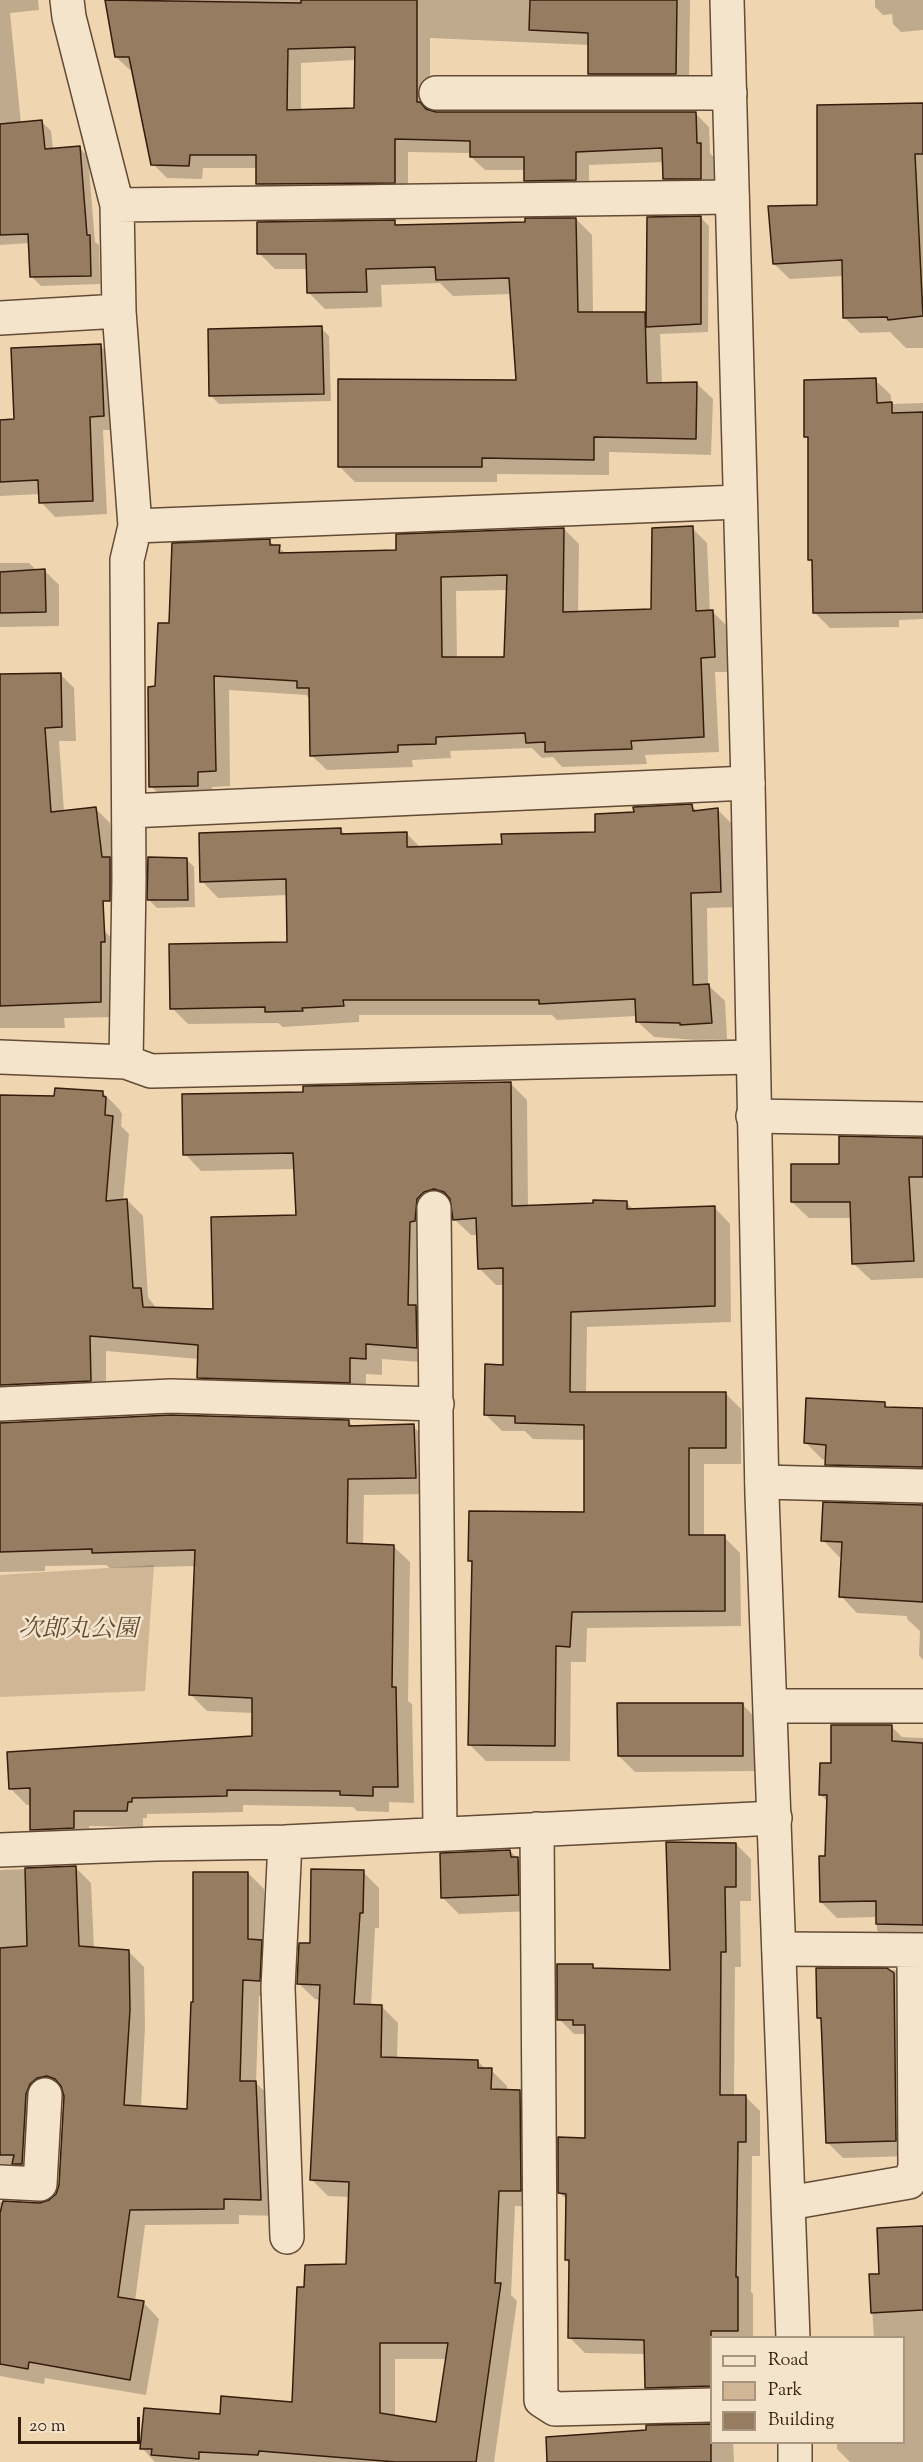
<!DOCTYPE html>
<meta charset="utf-8">
<style>
body{margin:0}
#map{position:relative;width:923px;height:2462px;overflow:hidden;background:#f0d5b1;font-family:"Sorts Mill Goudy",serif}
canvas{display:block}
.legend{position:absolute;left:710px;top:2336px;width:195px;height:108px;box-sizing:border-box;background:#f5e4cc;border:2px solid #a8947f;margin:0;padding:8px 10px;list-style:none;font-size:18px;color:#341d0c}
.legend li{display:flex;align-items:center;gap:12px;height:30px}
.legend b{width:30px;border:2px solid #a8947f}
.scale{position:absolute;left:18px;top:2417px;width:122px;height:27px;box-sizing:border-box;border:3px solid #341d0c;border-top:0;padding-left:8px;font-size:18px;line-height:21px;white-space:nowrap;color:#341d0c;-webkit-text-stroke:4px #f5e4cc;paint-order:stroke}
</style>
<div id="map">
<canvas width="923" height="2462"></canvas>
<ul class="legend">
<li><b style="height:8px;background:#f5e4cc"></b>Road</li>
<li><b style="height:16px;background:#d0b695"></b>Park</li>
<li><b style="height:16px;background:#967d62"></b>Building</li>
</ul>
<div class="scale">20 m</div>
</div>
<script>
const g = document.querySelector('canvas').getContext('2d');
g.lineJoin = 'round';
function paint(path, color) {
  g.fillStyle = color;
  g.fill(path, 'evenodd');
}
function stroke(path, color, width, dash) {
  g.strokeStyle = color;
  g.lineWidth = width;
  g.lineCap = dash ? 'butt' : 'round';
  g.setLineDash(dash || []);
  g.stroke(path);
}
function write(font, color, halo, rows, align = 'center') {
  g.font = font + ' "Sorts Mill Goudy","Noto Serif JP",serif';
  g.lineWidth = 5;
  g.setLineDash([]);
  g.textBaseline = 'middle';
  g.strokeStyle = halo;
  g.fillStyle = color;
  for (const [text, x, y, turn = 0] of rows) {
    g.save();
    g.translate(x, y);
    g.rotate((+turn || 0) * Math.PI / 180);
    g.textAlign = isNaN(turn) ? turn : align;
    if (halo) g.strokeText(text, 0, 0);
    g.fillText(text, 0, 0);
    g.restore();
  }
}
const green = new Path2D(`
 M154,1565L145,1691L0,1697V1575Z`);
const shadow = new Path2D(`
 M0,0H38L39,10L10,13L21,124L42,122L51,131L53,150L79,147L88,157L95,242L99,245L100,284L41,286L31,276L30,243L0,245Z
 M106,0H690L689,87H603L590,74V45L430,38V112L695,113L709,127L710,153L714,158V192H678L664,178V162L589,165V193L540,194L526,180V170H485L471,157V153L408,152V196L272,197L258,184V168H203L202,179L167,178L153,164L133,70H130L116,57ZM356,60V110L301,111V63Z
 M875,0H923V30L901,32L893,24L892,14L883,15L875,7Z
 M923,105V348H906L890,332L860,333L845,318L843,276L790,279L774,264L819,206Z
 M701,218L709,226L708,332L660,334L662,384H697L713,399L711,455L609,452V475L497,474V482H355L339,466L518,381L511,294L453,296L440,283L381,285L382,307L325,309L309,293L308,269H275L259,253L394,222L399,227L527,223L576,219L592,235L593,314L644,313L648,317Z
 M321,328L329,336L331,401L219,404L211,396Z
 M101,346L115,360L118,430H103L107,514L55,517L41,502L40,494L0,496V421H16Z
 M875,380L891,395V404L923,403V619L899,620V627L830,628L814,612L813,563L809,559L810,440L806,436Z
 M692,528L707,543L710,612H713L728,627L729,672H715L719,752L645,755L647,764L562,767L553,757L542,758L532,748L450,751L451,758L412,760L413,767L327,770L311,755V700L306,695L229,690L230,786L212,787L213,801H166L151,786L157,688L170,624L269,541L287,554L398,551L564,529L579,544L578,613L652,611ZM508,590L506,658H457L456,591Z
 M0,563H29L37,571H45L59,585V626L0,627Z
 M60,674L74,688L76,741H59L64,812L96,809L110,823L119,897L0,893V676Z
 M692,806L698,812L718,810L734,826L737,907L707,908L708,985L725,1001L727,1039L697,1040L654,1037L637,1021V1016L557,1020L552,1015H359V1022L283,1027L278,1023L188,1024L172,1008L288,943L287,895L218,898L202,881L341,830L346,835L406,833L421,848L503,846L596,834L635,814Z
 M186,859L194,867L195,907L157,908L149,900Z
 M100,926L115,942L116,1017L64,1018L65,1028H0V934Z
 M511,1084L527,1100L528,1207L626,1202L635,1211L714,1207L730,1224L731,1322L587,1327L586,1393H725L741,1409V1464H704V1537H724L740,1553L741,1626L587,1628L586,1662H571L570,1761H486L469,1744L473,1564L470,1561L586,1513V1440L533,1439L525,1431H502L486,1415L504,1366L505,1285H496L480,1269L478,1235H471L454,1219L452,1205L441,1207L432,1363L382,1359V1375L366,1374V1398L215,1394L199,1377V1359L106,1351V1397L0,1411V1096L56,1098L103,1093L119,1109L122,1114L121,1126L129,1134L123,1201L127,1200L143,1216L148,1297L157,1309L214,1311L297,1217L295,1169L201,1171L185,1154L304,1093Z
 M923,1139V1278L871,1280L854,1264L852,1218H809L792,1202L840,1166Z
 M884,1403L890,1409L923,1410V1483L843,1481L827,1464V1460L822,1459L806,1443Z
 M349,1422L354,1427L413,1426L429,1442L431,1494L364,1495L363,1545L393,1546L410,1562L408,1701L412,1704L414,1803L389,1802V1812L357,1811L353,1807L243,1805V1812L147,1814V1818H143V1827L89,1826L90,1844L47,1846L31,1829V1805H27L11,1789L254,1737L253,1713L207,1711L191,1695L196,1566L110,1568L106,1565L45,1566V1571L0,1572V1424Z
 M923,1506V1660L919,1655L920,1631L907,1619V1616L857,1613L841,1596L843,1557H839L823,1540Z
 M742,1704L758,1720V1771L635,1772L619,1756Z
 M891,1726L902,1737L923,1738V1947L893,1946L877,1930V1917L837,1918L821,1902L827,1858L828,1802L821,1795L832,1765Z
 M736,1844L751,1859V1901H740L741,1967H735L734,2096H745L760,2111V2156H752L751,2292L753,2294V2338H712V2402H661L646,2387L645,2354L585,2353L570,2338L571,2264L566,2260L567,2200L560,2193L586,2139L587,2037L584,2034H574L559,2019L592,1966L596,1969L671,1972Z
 M510,1851L534,1875V1911L459,1914L443,1898Z
 M75,1867L91,1883L94,1949L128,1951L144,1967L145,2027L141,2107L188,2110L195,2004L248,1873L264,1889V1945L275,1997L259,1996L256,2083L272,2099L277,2216L239,2215V2224L145,2225L135,2301L143,2302L159,2319L146,2395L45,2378L44,2384L0,2376V2202L39,2204L50,2202L57,2195L60,2185L64,2092L53,2094L38,2180L0,2188V1870Z
 M363,1872L379,1888V1928H375L371,2006L382,2007L398,2023L397,2059L478,2061L486,2070H491L507,2086V2091H519L536,2107V2207L515,2206L511,2295L517,2301L494,2462H155L142,2448L221,2415L293,2404L306,2288L348,2266L350,2197L328,2196L312,2180L321,2000L315,1999L298,1983L311,1945ZM395,2359H447L437,2424L395,2417Z
 M817,1970H895L911,1986L912,2156L843,2158L827,2142L823,2021L819,2018Z
 M923,2227V2462H850L837,2449V2442H904V2338H874L870,2276L881,2275Z
 M712,2425V2442H733L734,2462H564L647,2431V2427Z`);
const building = new Path2D(`
 M105,0L301,3V0H417V102H420L426,109L436,112H696L697,143H701V179H663L662,148L576,152V180L524,181V157H470V141L395,139V183L256,184V155H190L189,166L151,165L129,57H115ZM355,47L354,108L287,110L288,49Z
 M530,0H677L676,74H588V33L529,30Z
 M923,103V154H915L923,316L888,320L887,317L843,318L842,260L773,264L768,206L817,205V105Z
 M42,120L45,149L80,146L87,235H90L91,276L30,277L28,234L0,235V124Z
 M701,216V324L646,327L647,217Z
 M525,218H576L578,312H645L647,383L697,382L696,439L594,437V460L482,458V467H338V379L516,380L509,278L436,280L435,267L366,269L367,292L307,293L306,254H257V222L395,220V225L525,222Z
 M322,326L324,394L209,396L208,329Z
 M101,344L104,416L90,417L93,501L39,503L38,480L0,482V420L14,419L11,348Z
 M876,378L877,403L892,402V413L923,412V612L813,613L812,560H808V437H804V380Z
 M693,526L696,611L713,610L715,657L701,658L704,737L631,741L632,749L545,752V742L526,743L525,733L436,737V744L398,745V752L310,756L309,688H297V681L214,676L216,771L198,772V786L149,787L148,687L155,686L158,623H169L172,543L270,539V545H280L279,553L396,550V534L564,528L563,612L651,609L652,528ZM507,575L504,657H442L441,577Z
 M45,569L46,612L0,613V572Z
 M61,673L62,727L45,728L51,812L96,807L102,857H110V901H103L105,942H101V1002L0,1006V674Z
 M692,804L693,811L718,808L721,892L691,893L693,985L709,984L712,1023L680,1025V1023L636,1022L635,999L539,1004V1000H343L344,1006L302,1008L303,1011L265,1012V1007L170,1009L169,944L287,942L286,879L200,882L199,833L341,828V834L407,832V847L502,844L501,834L595,832V814L634,812L633,807Z
 M148,857L187,858L188,900H147Z
 M511,1082L512,1206L593,1203V1200L627,1201V1209L715,1206V1306L571,1312L570,1392H726V1448H689V1535H725V1611L572,1612L570,1647L556,1646L555,1746L468,1745L472,1561H468L469,1511L584,1512V1425L515,1423V1416L484,1415L485,1364L503,1365V1268L478,1269L476,1218L453,1220L450,1199L444,1192L434,1189L424,1192L417,1199L415,1221L410,1222L408,1305H416L417,1348L366,1344V1359L350,1358V1383L197,1378L198,1345L90,1336L91,1381L0,1385V1095L54,1096L55,1088L103,1091V1096L106,1097L105,1115L113,1116L106,1201L127,1199L133,1288H141L143,1307L213,1309L211,1217L296,1215L293,1153L183,1155L182,1094L303,1092V1086Z
 M839,1136L923,1138V1177H909L914,1261L852,1264L850,1202H791V1164H839Z
 M806,1398L885,1402V1407L923,1408V1467L825,1465L826,1445L804,1443Z
 M171,1415L349,1420V1426L414,1424L416,1478L348,1479L347,1543L394,1545L392,1687H396L398,1787H373V1796L340,1795V1791L227,1790V1796L132,1798V1802H128L127,1811H74V1828L30,1830V1788L9,1789L7,1752L252,1736V1698L189,1695L195,1550L92,1553V1549L0,1552V1423Z
 M823,1502L923,1505V1602L839,1597L842,1542L821,1541Z
 M617,1703H743V1756H618Z
 M831,1725H892V1741L923,1743V1925L876,1924V1901L820,1902L819,1856H825L827,1795H819L820,1763H831Z
 M666,1842L736,1843V1887H725L726,1952H721L720,2095H746V2142H738L736,2277H738V2331H711V2386L645,2388L644,2340L568,2338L569,2260H565L566,2194L558,2193V2137L585,2138V2025H573V2020H557V1964H593V1968L670,1970Z
 M510,1850L511,1857H518L519,1895L441,1898L440,1853Z
 M76,1866L79,1946L129,1950L130,2010L124,2105L187,2109L191,2002H193V1872H248V1939L262,1940L260,1981L243,1980L240,2081H256L261,2200L224,2199V2209L130,2210L118,2297L144,2301L130,2380L29,2362L28,2369L0,2364V2213L3,2201L40,2203L49,2200L56,2194L59,2185L64,2096L61,2086L55,2079L47,2076L37,2078L30,2084L26,2094L22,2164H12L14,2155H0V1948L27,1946L25,1868Z
 M311,1869L364,1870L363,1913H360L354,2004L382,2005L381,2057L478,2060V2068H492L491,2089L520,2090L521,2191H499L495,2283H501L476,2462H396L259,2451L258,2455L199,2452V2459L151,2455L152,2449H140L144,2408L220,2414L221,2396L292,2402L297,2287H304L305,2265L346,2264L349,2182L310,2180L320,1985L297,1984L299,1943H310ZM380,2343H448L436,2422L380,2413Z
 M816,1968H887L894,1973L896,2141L826,2143L821,2018H817Z
 M923,2226V2310L871,2313L869,2274H879L877,2228Z
 M711,2424V2462H547L546,2437L646,2430V2425Z`);
const minor = new Path2D(`
 M67,0L69,17L117,205L119,311L135,526L127,560L129,880L126,1062
 M436,93H730
 M117,205L732,197
 M0,318L119,311
 M135,526L739,502
 M129,811L748,783
 M0,1057L126,1062L151,1071L752,1057
 M753,1116L923,1119
 M434,1208L440,1833
 M0,1404L171,1396L437,1404
 M762,1482L923,1486
 M771,1706H923
 M537,1829L541,2400L555,2409L712,2405
 M285,1842L278,1988L287,2237
 M0,1850L156,1844L285,1842L775,1818
 M779,1949L923,1950
 M0,2182L40,2184L45,2095
 M789,2203L909,2182L915,2168L914,1951`);
const tertiary = new Path2D(`
 M727,0L748,783L762,1495L793,2338
 M795,2442V2462`);
const parkNames = [
 ["次郎丸公園",78,1632]
];
paint(green, '#d0b695');
paint(shadow, '#0003');
paint(building, '#967d62');
stroke(building, '#341d0c', 1.5);
stroke(minor, '#634b35', 36);
stroke(tertiary, '#634b35', 36);
stroke(minor, '#f5e4cc', 33);
stroke(tertiary, '#f5e4cc', 33);
write('italic 24px', '#634b35', '#f5e4cc', parkNames);
</script>
